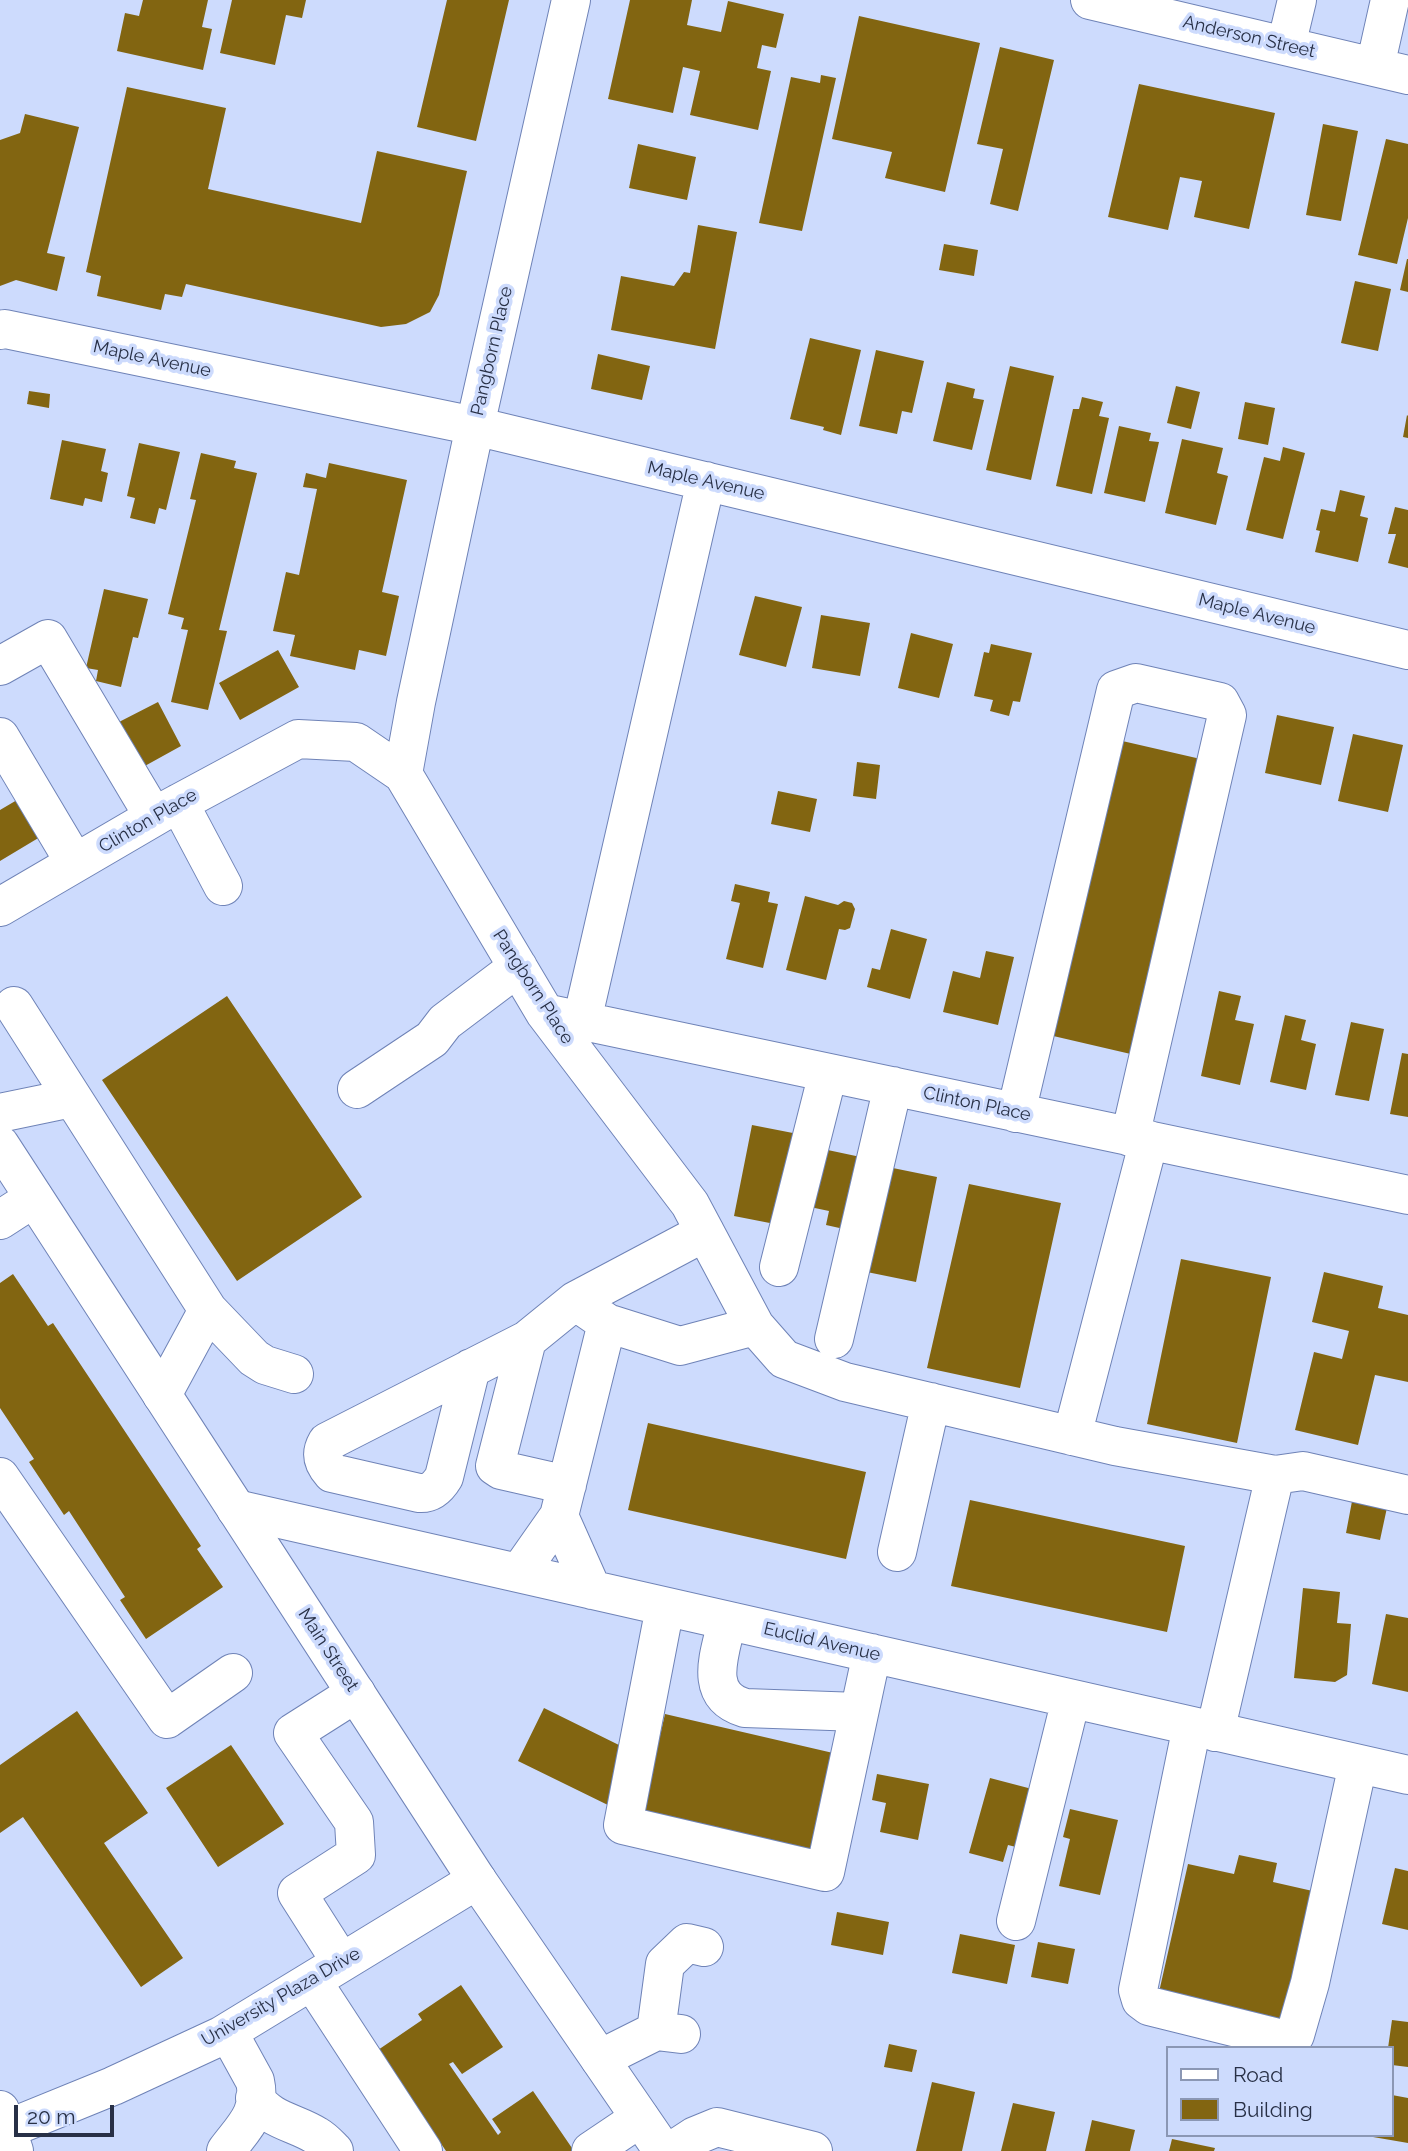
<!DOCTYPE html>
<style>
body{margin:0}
#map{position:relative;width:1408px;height:2151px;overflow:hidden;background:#cddbfd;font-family:Raleway,sans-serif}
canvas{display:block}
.legend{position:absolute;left:1166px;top:2046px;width:228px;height:91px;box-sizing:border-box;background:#cddbfd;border:2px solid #8b97b4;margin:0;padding:9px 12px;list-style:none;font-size:21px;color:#283046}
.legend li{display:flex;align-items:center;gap:14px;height:35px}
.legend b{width:35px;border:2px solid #8b97b4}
.scale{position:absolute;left:14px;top:2105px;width:100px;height:32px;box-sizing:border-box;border:4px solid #283046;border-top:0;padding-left:9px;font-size:21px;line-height:24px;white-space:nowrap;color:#283046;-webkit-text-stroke:5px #cddbfd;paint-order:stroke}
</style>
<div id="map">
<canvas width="1408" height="2151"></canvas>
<ul class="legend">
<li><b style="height:9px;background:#fff"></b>Road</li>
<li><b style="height:19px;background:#826511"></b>Building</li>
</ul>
<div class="scale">20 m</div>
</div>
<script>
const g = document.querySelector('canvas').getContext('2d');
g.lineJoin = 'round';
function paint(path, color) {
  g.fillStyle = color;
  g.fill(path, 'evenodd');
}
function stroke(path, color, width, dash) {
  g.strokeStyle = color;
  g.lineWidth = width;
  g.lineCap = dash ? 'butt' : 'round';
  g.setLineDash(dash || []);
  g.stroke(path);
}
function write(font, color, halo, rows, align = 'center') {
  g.font = font + ' Raleway,sans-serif';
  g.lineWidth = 7;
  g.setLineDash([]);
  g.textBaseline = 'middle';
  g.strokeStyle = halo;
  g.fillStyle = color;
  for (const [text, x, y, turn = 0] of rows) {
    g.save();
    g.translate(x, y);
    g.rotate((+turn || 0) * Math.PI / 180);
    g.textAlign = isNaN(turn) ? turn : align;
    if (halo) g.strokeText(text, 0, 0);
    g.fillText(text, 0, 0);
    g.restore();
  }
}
const building = new Path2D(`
 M143,0H208L202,27L212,29L203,70L117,51L125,13L139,16Z
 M232,0H306L302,18L286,15L275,65L220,53Z
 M447,0H509L476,141L417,127Z
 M630,0H692L687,25L721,32L728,1L784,14L776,48L762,45L757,68L771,71L758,130L690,115L700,71L683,67L673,113L608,99Z
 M859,16L980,43L945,192L885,178L892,152L832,139Z
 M1000,47L1054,60L1018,211L990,204L1003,149L977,144Z
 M821,75L836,78L802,231L759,223L791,77L820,83Z
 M1139,84L1275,113L1249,229L1194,217L1202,181L1180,177L1168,230L1108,217Z
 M127,87L226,108L208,189L361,223L377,151L467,171L439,295L430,312L406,324L381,327L186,284L182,297L165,294L161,310L97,296L101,276L86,272Z
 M25,114L79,127L47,253L65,257L57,291L16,280L0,286V140L20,133Z
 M1323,124L1358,131L1341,221L1306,215Z
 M1386,139L1408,144V218L1397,264L1358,255Z
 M638,144L696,157L687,200L629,188Z
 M698,225L737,232L715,349L611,330L621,276L674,286L684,272L690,273Z
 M944,244L978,250L974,276L939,270Z
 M1407,259H1408V292L1400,290Z
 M1355,281L1391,289L1378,351L1341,343Z
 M810,338L861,350L841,435L823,430L824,427L790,419Z
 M876,350L924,361L912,413L902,411L897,434L859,426Z
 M598,354L650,366L642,400L591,389Z
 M1010,366L1054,376L1031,480L986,470Z
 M947,382L975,389L973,398L984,400L972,450L933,441Z
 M1176,386L1200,392L1191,429L1167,423Z
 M29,391L50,394L49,408L27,404Z
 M1082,397L1103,402L1099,416L1109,418L1092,494L1056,486L1073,409H1079Z
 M1245,402L1275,408L1268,445L1238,439Z
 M1407,415L1408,416V438L1403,437Z
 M1119,426L1151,433L1149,441L1159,442L1145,502L1104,493Z
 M1182,439L1223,448L1217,473L1228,476L1216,525L1165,513Z
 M62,440L106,449L101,471L108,473L102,502L85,498L83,506L50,499Z
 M139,443L180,452L166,510L159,508L155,524L130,518L135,498L127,496Z
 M1283,447L1305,453L1283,539L1246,530L1264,457L1280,461Z
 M201,453L236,461L234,468L257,473L219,630L227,631L208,710L171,702L188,630L181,629L184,618L168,614L196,500L190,499Z
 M329,463L407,480L382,592L399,596L386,656L359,650L355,670L290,656L295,635L273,631L286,572L299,575L317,489L303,487L306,473L326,478Z
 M1340,490L1365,496L1360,516L1368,518L1358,562L1315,552L1320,531L1316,530L1321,509L1335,512Z
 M1395,507L1408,510V568L1388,563L1396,534H1388Z
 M104,589L148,599L138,638L133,637L121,687L96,681L98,670L86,668Z
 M755,596L802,607L786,667L739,655Z
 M821,615L870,623L860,676L812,668Z
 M911,633L953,644L939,698L898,688Z
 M991,644L1032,653L1020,702L1013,701L1009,716L990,711L993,700L974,696L984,652L989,653Z
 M278,650L299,687L240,720L219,683Z
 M158,702L181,746L143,767L119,722Z
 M1277,715L1334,727L1321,785L1265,773Z
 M1353,734L1403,745L1388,812L1338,801Z
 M1118,740L1205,760L1135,1055L1049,1035Z
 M857,762L880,765L876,799L853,796Z
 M778,791L817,799L810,832L771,824Z
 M17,800L40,837L0,861V810Z
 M735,884L770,892L768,902L778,904L763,968L726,959L740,903L731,901Z
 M805,896L838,905L844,901L852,903L855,909L850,928L845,930L839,929L826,980L786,970Z
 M891,929L927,939L910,999L867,987L872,968L880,970Z
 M986,951L1014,957L998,1025L943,1012L953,971L980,978Z
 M1219,991L1241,996L1235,1020L1254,1024L1240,1085L1201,1076Z
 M227,996L362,1197L237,1281L102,1080Z
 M1285,1015L1306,1020L1301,1040L1316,1044L1306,1090L1270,1082Z
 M1351,1022L1384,1029L1369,1101L1335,1095Z
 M1402,1053L1408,1054V1117L1390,1114Z
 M752,1125L798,1134L780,1225L734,1216Z
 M823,1149L870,1159L853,1231L826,1225L829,1211L810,1207Z
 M883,1166L937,1177L916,1282L862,1271Z
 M969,1184L1061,1203L1020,1388L927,1368Z
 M1181,1259L1271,1277L1237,1443L1147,1424Z
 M1324,1272L1383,1286L1378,1308L1408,1315V1382L1375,1375L1358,1445L1295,1430L1314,1352L1342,1359L1349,1331L1312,1322Z
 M13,1274L48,1326L53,1323L201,1546L197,1549L223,1587L146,1639L120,1600L125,1597L69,1511L64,1515L29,1462L34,1459L0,1408V1283Z
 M648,1423L866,1472L846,1559L628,1510Z
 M1353,1496L1388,1503L1380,1540L1346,1533Z
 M970,1500L1185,1546L1167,1632L951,1586Z
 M1303,1588L1340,1592L1337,1623L1351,1624L1347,1675L1335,1682L1294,1678Z
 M1386,1614L1408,1618V1692L1372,1684Z
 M544,1708L627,1749L614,1808L518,1761Z
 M77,1711L148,1813L104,1843L183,1958L141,1987L23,1817L0,1833V1765Z
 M665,1714L846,1756L823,1852L643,1810Z
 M231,1745L284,1824L218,1867L166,1788Z
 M877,1774L929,1784L918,1840L880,1832L886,1803L872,1800Z
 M990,1778L1032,1789L1016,1847L1008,1845L1003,1862L969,1853Z
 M1070,1809L1118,1820L1100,1895L1059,1886L1070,1839L1063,1837Z
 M1239,1855L1277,1863L1273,1882L1317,1892L1286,2029L1157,2001L1188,1864L1234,1874Z
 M1395,1868L1408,1871V1930L1382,1924Z
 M837,1912L889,1922L883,1955L831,1945Z
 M960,1934L1015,1945L1007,1984L952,1973Z
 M1038,1942L1075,1949L1068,1984L1031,1977Z
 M461,1985L503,2047L462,2074L453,2062L449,2064L498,2135L501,2132L492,2119L533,2091L574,2151H446L378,2050L422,2020L418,2014Z
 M1392,2020L1408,2022V2067L1392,2065V2048H1388Z
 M889,2044L917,2050L912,2072L884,2067Z
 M932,2082L975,2092L962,2151H916Z
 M1392,2095L1408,2098V2143L1373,2137L1392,2135Z
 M1013,2103L1055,2112L1046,2151H1001Z
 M1092,2120L1135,2130L1130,2151H1085Z
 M1172,2139L1215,2148L1214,2151H1169Z`);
const minor = new Path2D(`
 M1090,0L1408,75
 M1286,46L1297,0
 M1375,67L1390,0
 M0,330L5,329L475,426L1408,650
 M0,666L48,639L154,817
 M0,737L75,863
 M403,774L416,702L475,426L571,0
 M179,803L223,886
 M0,907L166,810L298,739L356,742L403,774L545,1013L690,1204L755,1326L784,1359L845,1382L1115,1446L1275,1475L1215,1732
 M14,1006L208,1310L254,1358L265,1365L294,1374
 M545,1013L1408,1195
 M582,1021L706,481
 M357,1089L432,1039L445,1022L518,967
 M0,1113L72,1098
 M1016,1113L1116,690L1136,683L1220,702L1227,715L1130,1137
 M0,1220L34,1198
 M779,1267L828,1073
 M575,1301L705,1232
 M834,1339L893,1086
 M471,1368L444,1477C438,1487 431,1494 419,1493L332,1473C323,1463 320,1454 327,1442L527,1340
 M162,1395L208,1310
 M1072,1436L1149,1140
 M1275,1475L1303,1471L1408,1495
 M0,1477L167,1719L233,1673
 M567,1485L501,1470L495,1466L527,1340L575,1301L607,1323
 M236,1509L1408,1775
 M559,1516L592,1590
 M897,1552L931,1402
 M519,1573L559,1516L607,1323L680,1346L755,1326
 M665,1607L623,1825L825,1872L872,1653
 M727,1621C720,1654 702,1695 745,1708L859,1712
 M1192,1726L1138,1990L1141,2000L1149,2006L1286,2040L1295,2035L1310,1983L1358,1764
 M1016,1921L1071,1699
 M341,1962L297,1893L356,1855L354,1822L293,1733L356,1693
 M312,1981L423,2151
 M656,2031L665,1964L687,1943L704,1947
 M600,2059L656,2031L681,2034
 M255,2098C270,2121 295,2122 317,2136C324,2140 329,2146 334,2151
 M0,2132L113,2086L221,2036L477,1880
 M226,2151C243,2128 262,2113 255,2081L228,2032
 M591,2151L640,2118
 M672,2151L695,2136L717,2127L813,2151`);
const major = new Path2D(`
 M0,1145L477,1880L663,2151
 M0,2110L14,2151`);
const streetNames = [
 ["Anderson Street",1249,37,13],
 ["Pangborn Place",492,351,-77],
 ["Maple Avenue",152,359,12],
 ["Maple Avenue",706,481,13],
 ["Maple Avenue",1257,614,14],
 ["Clinton Place",148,821,-30],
 ["Pangborn Place",533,987,57],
 ["Clinton Place",977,1104,12],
 ["Euclid Avenue",822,1642,13],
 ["Main Street",328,1650,57],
 ["University Plaza Drive",281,1997,-30]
];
paint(building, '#826511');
stroke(minor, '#6f83b7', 40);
stroke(major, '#6f83b7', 40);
stroke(minor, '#fff', 38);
stroke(major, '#fff', 38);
write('18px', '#283046', '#cddbfd', streetNames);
</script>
